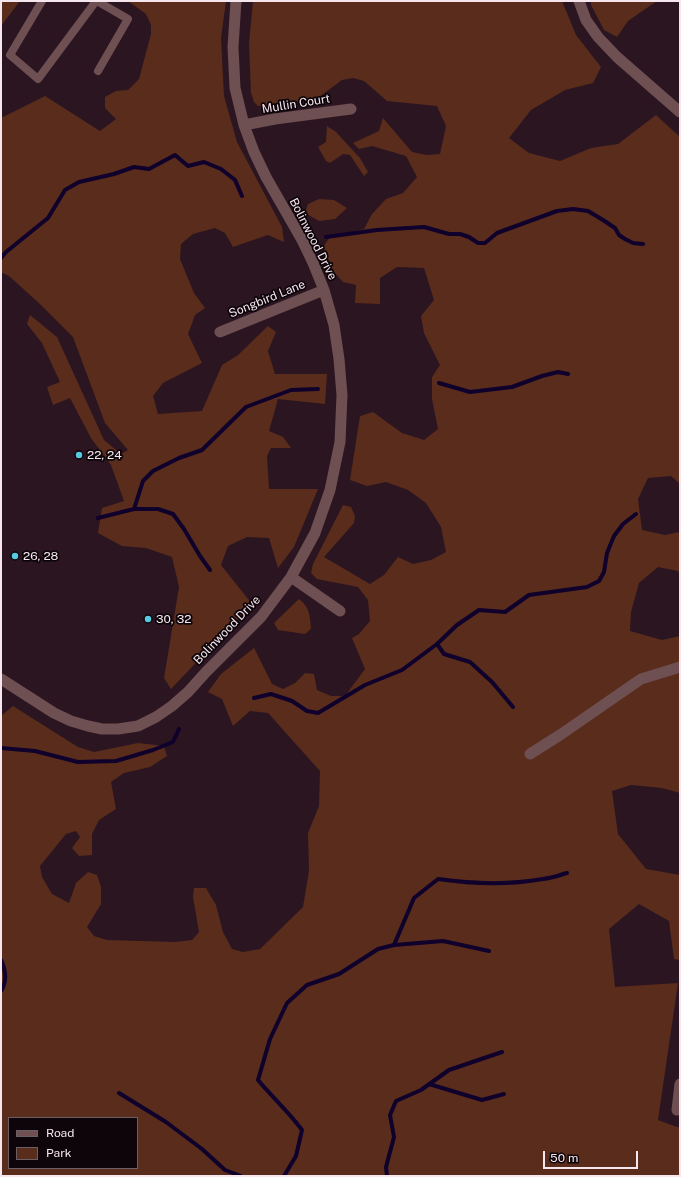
<!DOCTYPE html>
<style>
body{margin:0}
#map{position:relative;width:681px;height:1177px;overflow:hidden;background:#2b1521;font-family:"Public Sans",sans-serif}
canvas{display:block}
.frame{position:absolute;inset:0;border:2px solid #f6e6ee;pointer-events:none}
.legend{position:absolute;left:8px;top:1117px;width:130px;height:52px;box-sizing:border-box;background:#0d0509;border:1px solid #6a5f65;margin:0;padding:5px 7px;list-style:none;font-size:12px;color:#f6e6ee}
.legend li{display:flex;align-items:center;gap:8px;height:20px}
.legend b{width:20px;border:1px solid #6a5f65}
.scale{position:absolute;left:543px;top:1151px;width:95px;height:18px;box-sizing:border-box;border:2px solid #f6e6ee;border-top:0;padding-left:5px;font-size:12px;line-height:14px;white-space:nowrap;color:#f6e6ee;-webkit-text-stroke:3px #0d0509;paint-order:stroke}
</style>
<div id="map">
<canvas width="681" height="1177"></canvas>
<div class="frame"></div>
<ul class="legend">
<li><b style="height:5px;background:#6e4f52"></b>Road</li>
<li><b style="height:11px;background:#592c1b"></b>Park</li>
</ul>
<div class="scale">50 m</div>
</div>
<script>
const g = document.querySelector('canvas').getContext('2d');
g.lineJoin = 'round';
function paint(path, color) {
  g.fillStyle = color;
  g.fill(path, 'evenodd');
}
function stroke(path, color, width, dash) {
  g.strokeStyle = color;
  g.lineWidth = width;
  g.lineCap = dash ? 'butt' : 'round';
  g.setLineDash(dash || []);
  g.stroke(path);
}
function write(font, color, halo, rows, align = 'center') {
  g.font = font + ' "Public Sans",sans-serif';
  g.lineWidth = 3.5;
  g.setLineDash([]);
  g.textBaseline = 'middle';
  g.strokeStyle = halo;
  g.fillStyle = color;
  for (const [text, x, y, turn = 0] of rows) {
    g.save();
    g.translate(x, y);
    g.rotate((+turn || 0) * Math.PI / 180);
    g.textAlign = isNaN(turn) ? turn : align;
    if (halo) g.strokeText(text, 0, 0);
    g.fillText(text, 0, 0);
    g.restore();
  }
}
const green = new Path2D(`
 M1,1H20L1,26Z
 M128,1H226L221,38L224,96L237,142L282,227L284,242L268,235L233,247L225,233L215,228L193,234L181,244L180,259L194,293L205,308L195,315L188,334L202,363L163,383L153,396L158,414L202,411L222,365L238,355L268,326L276,332L268,351L275,374H327L325,404L278,399L269,431L283,437L291,448H271L267,456L269,489H318L294,547L278,568L269,538L247,537L228,546L221,565L252,604L171,689L164,678L179,587L172,557L146,548L122,546L98,533L102,508L124,501L111,465L91,438L70,398L53,405L47,387L60,382L42,343L27,324L30,315L57,337L104,440L121,454L128,450L105,423L73,337L41,305L9,276L1,272V118L45,96L100,131L116,119L105,108V97L116,91L128,90L139,79L151,34V25L146,14Z
 M253,1H562L576,35L601,67L593,83L565,90L531,110L509,138L529,153L560,161L591,148L618,144L656,115L680,137V484L671,476L648,478L638,499L642,530L665,535L680,532V575L678,571L658,567L639,583L631,612L630,631L662,640L680,636V793L662,788L631,785L612,791L618,834L646,869L680,875V960L674,959L669,921L639,904L609,929L615,987L678,983L658,1120L677,1127H680V1176H1V716L13,706L78,747L94,752L138,743L164,746L167,756L150,767L124,773L111,782L116,809L99,820L92,834V855L79,856L72,848L80,837L76,831L66,834L40,866L42,877L52,894L69,903L76,883L88,872L97,875L101,887V904L87,927L94,936L107,940L175,942L192,940L199,932L193,897L194,888H206L216,905L223,932L232,949L243,952L260,949L303,907L309,871L308,833L319,806L320,771L268,713L250,711L233,726L222,699L208,692L221,674L254,648L272,684L283,689L295,683L305,673L314,674L317,690L331,696H345L365,669L352,638L359,634L370,621L368,600L358,587L317,579L311,573L313,564L343,505L351,507L355,516L354,523L324,557L370,584L384,575L398,557L413,564L431,560L446,552L441,527L426,503L408,490L386,482L367,486L350,480L360,416L373,412L402,433L424,440L438,429L432,399V377L440,365L424,333L421,316L434,300L424,268L397,267L380,278V304L355,303L356,285L343,282L334,272L323,247L330,237L364,229L372,214L386,199L403,193L417,177L406,156L372,146L359,149L353,143L379,131L383,118L412,152L427,155L440,154L446,126L437,106L387,101L364,81L353,78L342,80L319,97L266,107L258,106L254,102L251,93L249,44ZM9,1118H137V1168H9Z
 M591,1H657L628,21L617,37L604,30L591,5Z
 M327,126L336,132L360,158L368,172L364,176L350,155L343,154L330,163L326,161L318,147L326,142Z
 M319,199L334,200L347,208L335,219L319,221L305,213L308,204Z
 M299,599C310,607 310,617 311,629L305,634L278,630L274,623Z`);
const stream = new Path2D(`
 M326,237L377,230L424,227L449,234H460L469,237L478,243H485L497,233L557,211L573,209L588,211L603,220L615,228L619,235L625,239L633,243L643,244
 M1,258L6,252L48,218L65,190L79,182L114,174L134,167L149,169L175,155L188,166L204,162L221,169L235,180L242,196
 M439,383L470,392L512,387L542,376L558,372L568,374
 M134,509L143,481L153,471L179,458L202,450L246,407L291,390L318,389
 M98,518L134,509H158L173,514L184,529L200,556L210,570
 M437,644L444,654L470,662L492,682L513,707
 M254,698L271,694L292,701L307,711L318,713L365,685L402,670L437,644L457,625L479,610L505,612L529,595L587,587L599,581L604,572L607,553L614,536L623,524L636,514
 M1,748L35,751L78,762L116,761L153,750L173,742L179,729
 M394,945L414,898L438,879C473,884 509,885 543,879C552,878 560,875 567,873
 M1,960C6,970 7,982 1,991
 M429,1084L482,1100L504,1094
 M119,1093L166,1122L202,1149L225,1170L241,1176
 M284,1176L296,1156L302,1130C289,1112 272,1097 258,1080L270,1039L287,1003L307,985L339,974L378,949L394,945L443,941L489,951
 M387,1176L386,1167L394,1137L390,1115L396,1101L421,1090L449,1070L502,1052`);
const service = new Path2D(`
 M42,1L10,55L38,79L96,1
 M97,1L128,19L98,71`);
const minor = new Path2D(`
 M579,1L586,20L598,37L617,57L680,112
 M244,125L275,119L351,109
 M220,332L324,290
 M291,577L340,611
 M1,679L54,713L71,721L88,726L102,729H118L138,726L156,717L172,706L188,692L206,672L261,617L291,577L315,533L330,490L340,442L342,395L339,359L334,325L324,290L313,263L302,240L266,177L254,152L244,125L235,88L233,47L236,1
 M530,754L560,735L641,679L680,667
 M677,1110L680,1084`);
const markers = [
 [79,455,4,"#55cae0"],
 [15,556,4,"#55cae0"],
 [148,619,4,"#55cae0"]
];
const streetNames = [
 ["Mullin Court",296,104,-9],
 ["Bolinwood Drive",313,239,63],
 ["Songbird Lane",267,299,-22],
 ["Bolinwood Drive",227,630,-46]
];
const poiNames = [
 ["22, 24",87,455],
 ["26, 28",23,556],
 ["30, 32",156,619]
];
paint(green, '#592c1b');
stroke(stream, '#0f002c', 4);
stroke(service, '#6e4f52', 8);
stroke(minor, '#6e4f52', 11);
for (const [x, y, r, color] of markers) {
  const dot = new Path2D();
  dot.arc(x, y, r, 0, 2 * Math.PI);
  g.fillStyle = color;
  g.fill(dot);
  stroke(dot, '#0d0509', 1.5);
}
write('12px', '#f6e6ee', '#0d0509', streetNames);
write('12px', '#f6e6ee', '#0d0509', poiNames, 'left');
</script>
